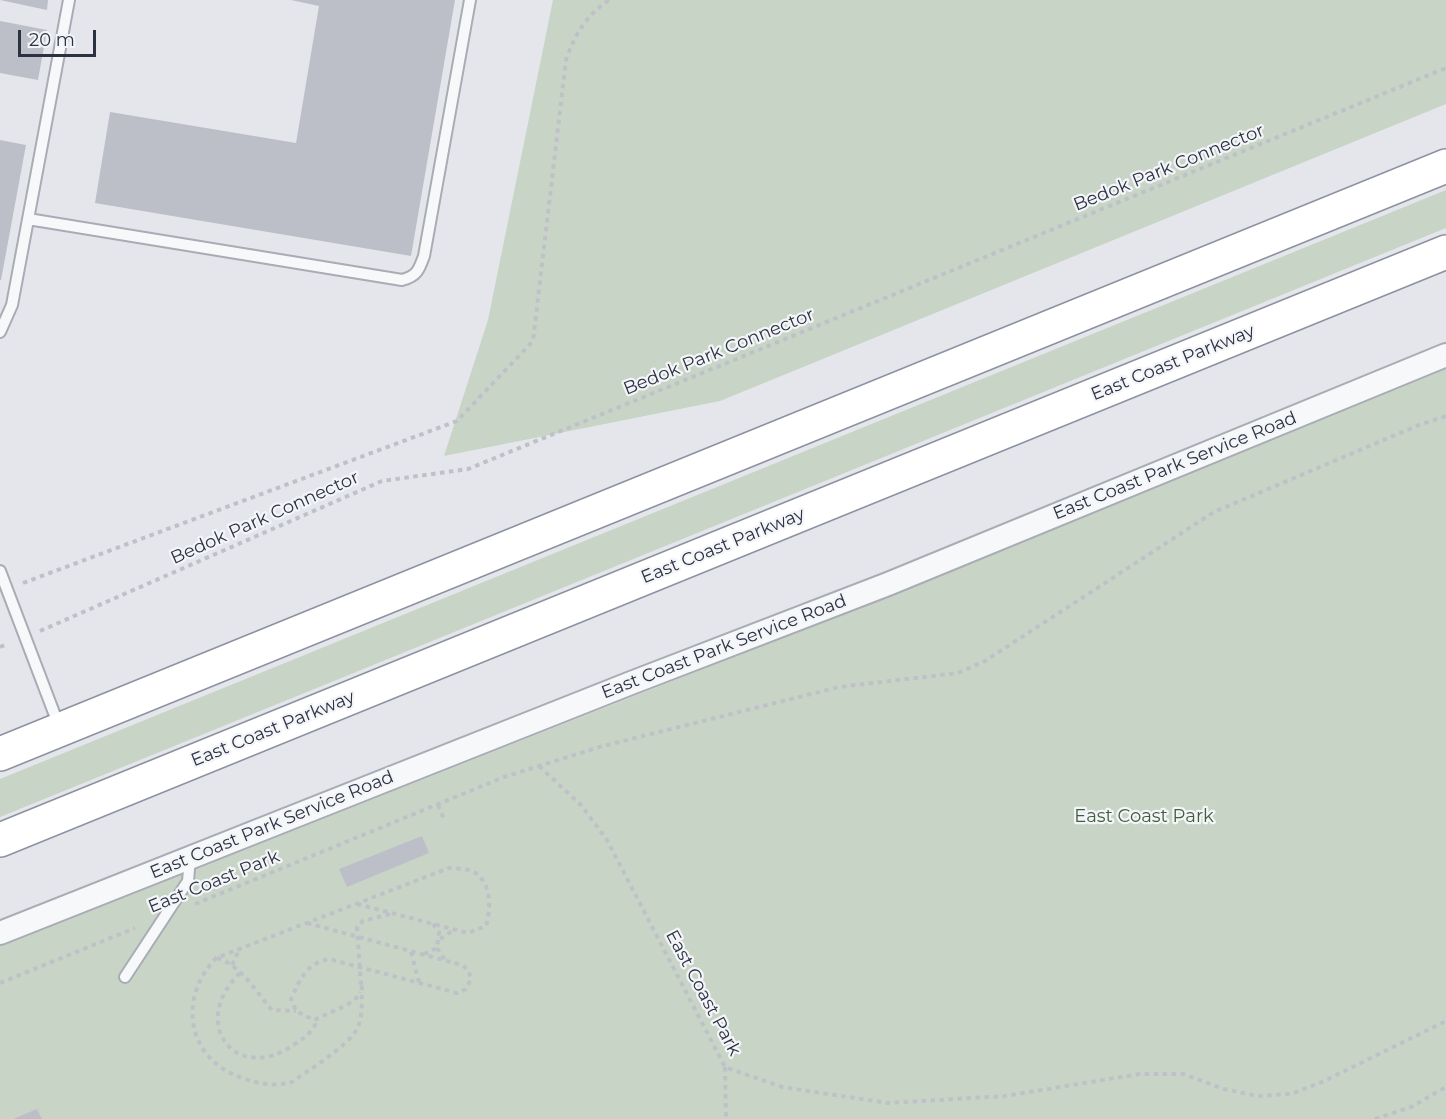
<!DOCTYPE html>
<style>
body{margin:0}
#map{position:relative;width:1446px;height:1119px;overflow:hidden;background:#e4e6eb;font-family:Montserrat,sans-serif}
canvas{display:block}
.scale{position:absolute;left:18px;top:30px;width:78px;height:27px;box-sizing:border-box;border:3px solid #2d3243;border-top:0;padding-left:8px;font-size:18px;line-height:21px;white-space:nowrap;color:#2d3243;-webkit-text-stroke:4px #f4f5f8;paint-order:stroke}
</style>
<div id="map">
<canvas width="1446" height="1119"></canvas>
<div class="scale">20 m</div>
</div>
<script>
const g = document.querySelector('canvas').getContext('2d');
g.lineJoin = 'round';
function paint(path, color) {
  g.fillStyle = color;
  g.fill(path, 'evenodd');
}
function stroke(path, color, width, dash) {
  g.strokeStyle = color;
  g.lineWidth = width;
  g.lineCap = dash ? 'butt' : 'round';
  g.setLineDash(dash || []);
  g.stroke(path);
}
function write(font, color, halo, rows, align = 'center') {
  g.font = font + ' Montserrat,sans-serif';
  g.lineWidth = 4.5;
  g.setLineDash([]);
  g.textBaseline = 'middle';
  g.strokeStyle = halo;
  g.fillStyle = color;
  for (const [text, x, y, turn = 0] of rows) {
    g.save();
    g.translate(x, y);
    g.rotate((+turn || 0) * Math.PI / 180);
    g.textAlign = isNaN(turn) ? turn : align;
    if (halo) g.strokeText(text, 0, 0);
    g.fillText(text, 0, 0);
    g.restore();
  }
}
const green = new Path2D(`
 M553,0H1446V104L720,401L444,456L488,320Z
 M1446,190V228L0,817V779Z
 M1446,363V1119H0V946L944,574Z`);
const building = new Path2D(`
 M0,0H48L47,10Z
 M291,0H455L411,256L95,203L110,112L296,143L319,6Z
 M0,21L47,30L38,80L0,73Z
 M0,140L26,145L1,280H0Z
 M422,836L429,853L347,887L339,869Z
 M37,1109L42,1119H13Z`);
const path = new Path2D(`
 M23,583L457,421L533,341L566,60C575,34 586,16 609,0
 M40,631L382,481L468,469L1446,68
 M0,647L8,644
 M539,766L581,805L607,840L725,1067L782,1087L888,1103L1005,1096L1140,1074H1183L1224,1089L1257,1096L1291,1094L1322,1082L1446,1021
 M438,805L444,819
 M195,904L504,777L603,746L839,687L958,673L985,661L1214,512L1419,425L1446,416
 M357,904L468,933L486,926C491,909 492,883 474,872C468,868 456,869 449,868L216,958C177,999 187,1059 242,1078C259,1084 275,1087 292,1082C310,1069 347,1047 357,1029C364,1015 361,997 362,983
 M307,923L462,965L468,970L471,979L466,989L457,993L329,959C307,963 300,979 291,999L296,1011L314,1020L347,1005L359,996L360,992
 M440,939L454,930
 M437,948L445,960
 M411,952L419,982
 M424,954L437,948L439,932L433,924
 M217,958C241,965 256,992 272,1010L296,1011
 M232,965L239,950
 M240,973C188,1023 236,1086 295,1044C304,1038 310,1034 315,1025L314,1020
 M0,983L135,928
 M361,985L357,927L363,921L390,914
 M725,1067L726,1119
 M1375,1119L1411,1107L1446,1087`);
const service = new Path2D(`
 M28,219L402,280C417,276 419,270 424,256L470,0
 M0,332L12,305L69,0
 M0,571L59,726
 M125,977L188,881L190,858`);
const minor = new Path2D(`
 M0,933L631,683L888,584L1446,355`);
const motorway = new Path2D(`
 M0,754L1446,166
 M0,840L1446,252`);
const streetNames = [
 ["Bedok Park Connector",1169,168,-22],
 ["Bedok Park Connector",719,352,-22],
 ["East Coast Parkway",1173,363,-22],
 ["East Coast Park Service Road",1175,466,-22],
 ["Bedok Park Connector",265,518,-24],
 ["East Coast Parkway",723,546,-22],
 ["East Coast Park Service Road",724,647,-21],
 ["East Coast Parkway",273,729,-22],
 ["East Coast Park Service Road",272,825,-22],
 ["East Coast Park",214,882,-22],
 ["East Coast Park",703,993,62]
];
const parkNames = [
 ["East Coast Park",1144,817]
];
paint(green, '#c8d5c6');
paint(building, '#bcbfc8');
stroke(service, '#a9acb5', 14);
stroke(minor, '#a9acb5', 26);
stroke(motorway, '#8d92a1', 36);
stroke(path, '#bec1c7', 4, [4.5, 4.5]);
stroke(service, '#f7f8fa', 10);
stroke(minor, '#f7f8fa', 22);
stroke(motorway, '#fff', 33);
write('18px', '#2d3243', '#f4f5f8', streetNames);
write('18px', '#3e5e3b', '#f4f5f8', parkNames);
</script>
